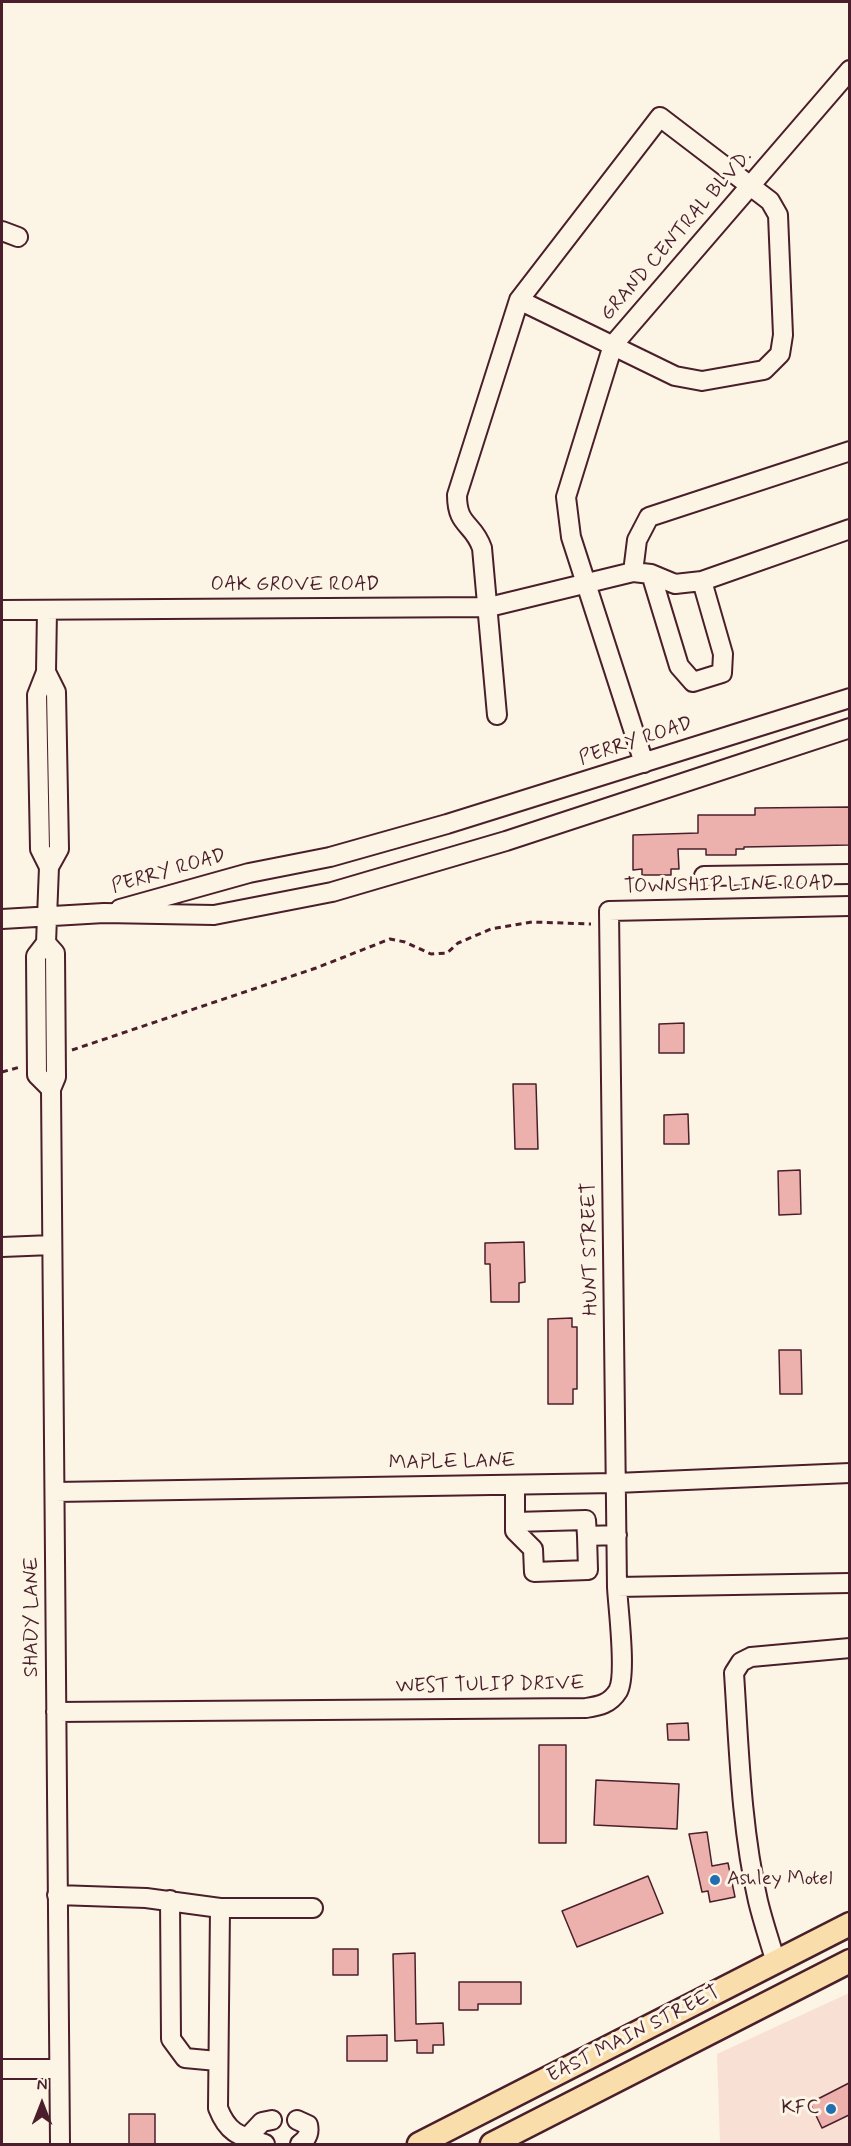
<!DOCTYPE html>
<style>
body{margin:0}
#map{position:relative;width:851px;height:2146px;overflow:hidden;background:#fcf5e5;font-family:Mynerve,sans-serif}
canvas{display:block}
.frame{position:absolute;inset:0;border:3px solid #4a1f2b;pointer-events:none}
.north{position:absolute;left:12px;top:2074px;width:60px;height:60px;-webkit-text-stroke:4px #fcf5e5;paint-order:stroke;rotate:0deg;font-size:16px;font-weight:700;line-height:24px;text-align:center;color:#4a1f2b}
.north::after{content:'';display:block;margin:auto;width:21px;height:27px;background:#4a1f2b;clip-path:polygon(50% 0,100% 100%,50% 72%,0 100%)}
</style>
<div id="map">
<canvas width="851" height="2146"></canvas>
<div class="frame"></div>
<div class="north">N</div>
</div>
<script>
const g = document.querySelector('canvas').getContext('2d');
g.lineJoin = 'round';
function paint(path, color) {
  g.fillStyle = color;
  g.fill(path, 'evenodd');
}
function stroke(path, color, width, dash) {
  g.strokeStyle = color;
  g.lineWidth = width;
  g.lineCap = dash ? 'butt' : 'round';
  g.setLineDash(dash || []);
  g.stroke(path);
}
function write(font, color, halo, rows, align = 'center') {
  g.font = font + ' Mynerve,sans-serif';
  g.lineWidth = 6;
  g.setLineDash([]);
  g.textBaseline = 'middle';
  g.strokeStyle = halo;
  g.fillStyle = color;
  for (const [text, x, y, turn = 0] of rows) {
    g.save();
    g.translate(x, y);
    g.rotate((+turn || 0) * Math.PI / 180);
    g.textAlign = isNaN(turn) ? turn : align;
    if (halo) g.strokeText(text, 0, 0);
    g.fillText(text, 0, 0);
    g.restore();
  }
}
const built = new Path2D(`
 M849,1993V2144H720L717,2054Z`);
const building = new Path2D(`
 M849,807V845L744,847V849H736V855H706V849H678L679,869H671V875H642V869L633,870V835L698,833V815H755V808Z
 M684,1023V1053H659V1024Z
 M513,1084H536L538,1149H515Z
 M688,1114L689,1144H664V1115Z
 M800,1170L801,1214L779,1215L778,1171Z
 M524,1242L525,1282L519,1283V1302H491L490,1264H485V1243Z
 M572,1318V1327H577V1389H573V1404H548V1319Z
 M779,1350H801L802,1394H780Z
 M688,1723L689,1740H668L667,1724Z
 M539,1745H566V1843H539Z
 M596,1780L679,1784L677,1829L594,1825Z
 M707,1832L712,1866L728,1863L735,1897L710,1902L708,1891L702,1892L689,1834Z
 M648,1876L663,1913L577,1947L562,1911Z
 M333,1949H358V1975H333Z
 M415,1953L416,2024L443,2023L444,2045H433V2053H417V2040L395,2041L393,1954Z
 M459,1982H521V2004H478V2010H459Z
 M387,2035V2061H347V2036Z
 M849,2083V2115L822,2128L810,2103Z
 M129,2114H155V2145H129Z`);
const path = new Path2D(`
 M72,1050L316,968L390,939L405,942L431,954L447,953L458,943L491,929L532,922L591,924
 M2,1072L20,1067`);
const minor = new Path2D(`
 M2,231L18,237
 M633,572L637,540L649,517L850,451
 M651,574L679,666L693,682L722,673L723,654L702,581
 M2,610L489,607L633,572L651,574L675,584L702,581L850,529
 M46,672L56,692L59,849L49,867L40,849L37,695L46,672L47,610
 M497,715L482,548C473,522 457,527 457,495L519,300L660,117L770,201L778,215L783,335L780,354L764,370L702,381L675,376L519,300
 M644,763L571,537L566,497L613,345L850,70
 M49,867L46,943L36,956L37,1075L51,1089
 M704,876L850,874
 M120,909L249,873L330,857L447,824L850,698
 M2,919L104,913L214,915L332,892L506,841L850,728
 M46,943L55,953L56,1077L51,1089L60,2144
 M2,1247L52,1245
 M515,1485V1531L533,1549L534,1572L588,1570L587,1536L617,1535
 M55,1492L616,1483L850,1473
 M515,1522L586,1520L587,1536
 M617,1587L850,1583
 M56,1712L586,1708C599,1706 610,1704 618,1691C627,1675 618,1608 617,1587L609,911L850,906
 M57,1895L146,1898L220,1908L218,2108C228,2134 240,2136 265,2144
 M170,1900L171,2039L185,2058L217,2061
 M220,1908H313
 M776,1963C770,1942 763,1922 758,1901C741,1827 739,1749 734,1673L741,1662L751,1657L850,1648
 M2,2069H59
 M297,2120L308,2125C310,2134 307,2139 300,2144
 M247,2138L262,2122L272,2120`);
const major = new Path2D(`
 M419,2144L850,1924
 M492,2144L850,1961`);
const markers = [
 [715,1880,6,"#1f6fb2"],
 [831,2109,6,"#1f6fb2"]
];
const streetNames = [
 ["GRAND CENTRAL BLVD.",677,236,-49],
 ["OAK GROVE ROAD",295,586],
 ["PERRY ROAD",636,742,-18],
 ["PERRY ROAD",169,872,-16],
 ["TOWNSHIP LINE ROAD",729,886,-1],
 ["HUNT STREET",591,1249,-91],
 ["MAPLE LANE",452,1463,-1],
 ["SHADY LANE",33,1617,-90],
 ["WEST TULIP DRIVE",490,1686,-1],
 ["EAST MAIN STREET",634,2035,-27]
];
const poiNames = [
 ["Ashley Motel",727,1880],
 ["KFC",819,2109,"right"]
];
paint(built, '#f8e1d4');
paint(building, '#edb1ad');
stroke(building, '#4a1f2b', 1.5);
stroke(minor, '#4a1f2b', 22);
stroke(major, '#4a1f2b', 27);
stroke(path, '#4a1f2b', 3, [6, 4.5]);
stroke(minor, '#fcf5e5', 18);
stroke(major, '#f9deab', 22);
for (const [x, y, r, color] of markers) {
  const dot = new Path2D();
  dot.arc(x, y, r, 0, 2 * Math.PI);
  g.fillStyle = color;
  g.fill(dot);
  stroke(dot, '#fcf5e5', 2);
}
write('20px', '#4a1f2b', '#fcf5e5', streetNames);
write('20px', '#4a1f2b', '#fcf5e5', poiNames, 'left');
</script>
